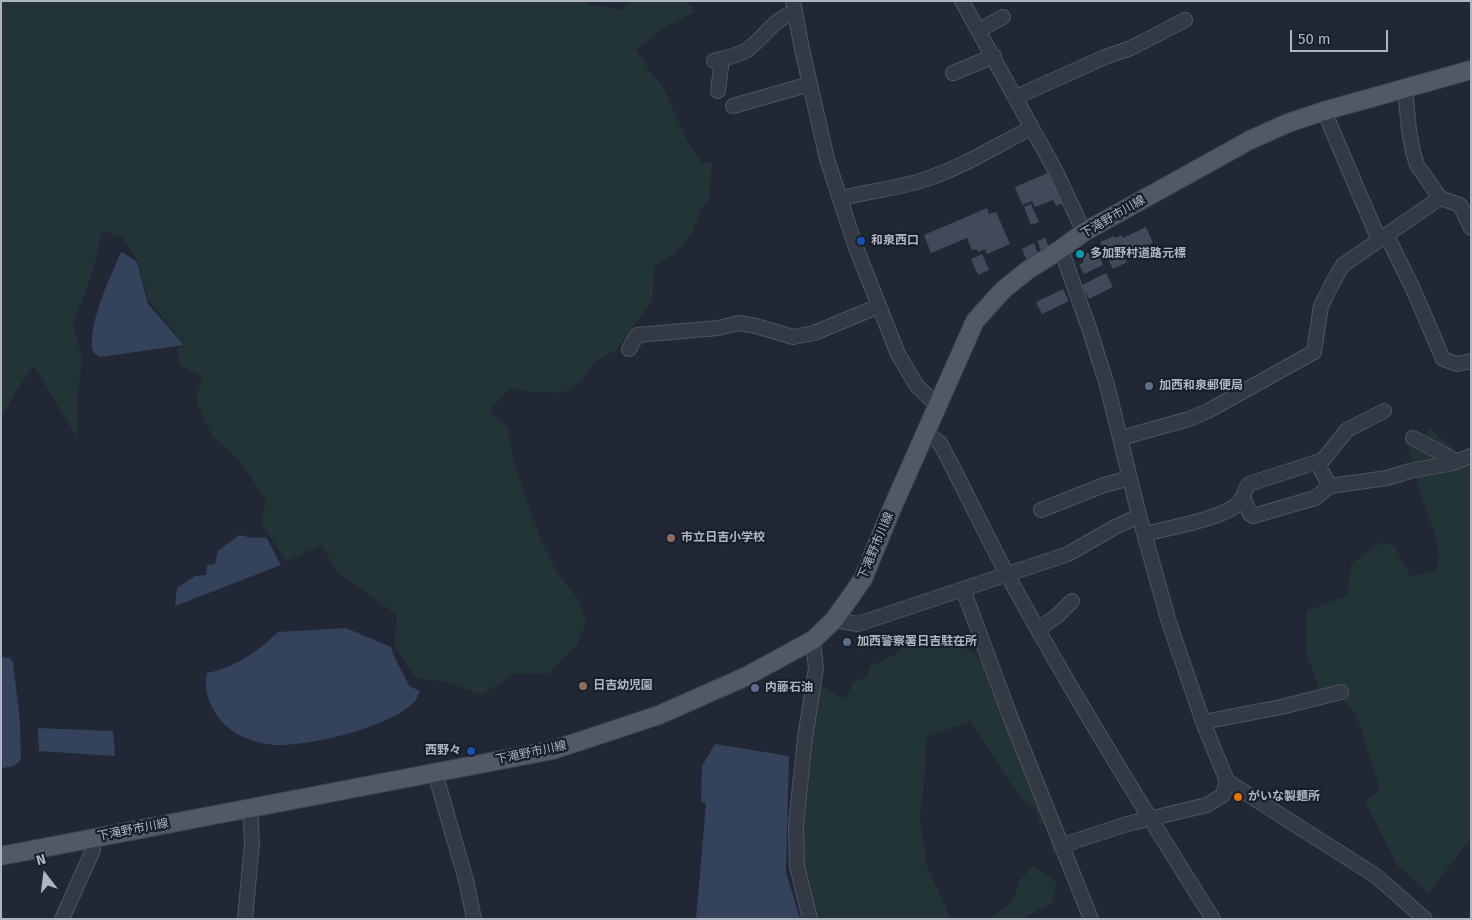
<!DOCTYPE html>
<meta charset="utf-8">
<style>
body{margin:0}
#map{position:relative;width:1472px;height:920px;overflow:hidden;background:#212734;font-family:"Fira Sans",sans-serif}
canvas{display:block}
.frame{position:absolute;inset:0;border:2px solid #aeb4c2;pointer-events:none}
.north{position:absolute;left:20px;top:850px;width:50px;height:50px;-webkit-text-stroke:4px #191f29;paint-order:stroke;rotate:345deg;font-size:14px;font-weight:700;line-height:20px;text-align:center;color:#aeb4c2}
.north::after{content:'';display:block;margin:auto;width:18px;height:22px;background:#aeb4c2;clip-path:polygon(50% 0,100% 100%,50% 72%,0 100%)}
.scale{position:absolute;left:1290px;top:30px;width:98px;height:22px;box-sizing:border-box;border:2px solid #aeb4c2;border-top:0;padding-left:6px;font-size:15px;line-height:18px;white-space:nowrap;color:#aeb4c2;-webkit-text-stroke:4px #191f29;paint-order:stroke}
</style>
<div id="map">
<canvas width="1472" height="920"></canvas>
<div class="frame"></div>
<div class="north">N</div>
<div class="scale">50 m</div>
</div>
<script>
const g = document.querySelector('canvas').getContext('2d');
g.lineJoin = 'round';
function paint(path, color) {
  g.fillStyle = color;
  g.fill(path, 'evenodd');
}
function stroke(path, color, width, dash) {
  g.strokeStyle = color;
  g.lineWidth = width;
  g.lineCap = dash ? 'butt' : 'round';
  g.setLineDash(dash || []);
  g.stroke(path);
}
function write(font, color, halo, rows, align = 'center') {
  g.font = font + ' "Fira Sans","Noto Sans JP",sans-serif';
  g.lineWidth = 4.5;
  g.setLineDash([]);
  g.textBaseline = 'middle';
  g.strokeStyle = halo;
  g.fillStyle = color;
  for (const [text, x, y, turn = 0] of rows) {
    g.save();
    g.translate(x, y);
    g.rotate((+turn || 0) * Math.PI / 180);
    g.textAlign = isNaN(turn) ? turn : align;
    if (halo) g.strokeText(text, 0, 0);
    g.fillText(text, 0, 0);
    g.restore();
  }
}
const green = new Path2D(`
 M1,1H586L588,4L622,10L632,1H686L695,12L666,27L636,49L651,73L662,85L687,140L701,162L712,163L709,199L701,210L692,234L674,254L655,267L652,302L615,351L594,362L581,381L562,393L529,392L510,388L489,411L507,427L515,466L541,540L557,573L579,600L586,622L577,645L548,674L515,673L482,695L447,682L415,678L395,645L397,615L336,571L322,545L286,561L261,523L266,501L243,465L211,434L196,401L202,376L179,365L178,348L185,345L149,301L138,261L122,237L102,231L93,271L73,324L82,358L78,394L77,438L34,366L18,388L1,420Z
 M1431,429L1471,465V838L1429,893L1397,865L1365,802L1380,790L1356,714L1338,694L1321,693L1306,653V611L1346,596L1352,563L1382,542L1394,546L1411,577L1437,569C1444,548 1425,510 1419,489C1415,476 1412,461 1408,448Z
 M921,631L937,635L948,633L977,655L997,692L1060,849L1054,856L1046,825L1039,823L1035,808L1019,796L970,721L927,737L924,781L920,819L927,866L951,919H816C810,891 801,860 801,831C803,783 812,734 819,685L845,699L854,682L866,677L870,666L894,655L905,643Z
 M1033,865L1057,883L1053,902L1022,919H990L1013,901L1018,883Z`);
const water = new Path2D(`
 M122,252L137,262L148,304L184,345L100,357L93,352C86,328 110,278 120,254Z
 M239,535L253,538L266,537L281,565L175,606L177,588L195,576L206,575L207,565L215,564L218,551Z
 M346,628L391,647C394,661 404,672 409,686L420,691C419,694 417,698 415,701C393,726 317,744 283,745C257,746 225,734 213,709C207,698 204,685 207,673C235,668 258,651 278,632Z
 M1,657L10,658L13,662L20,722L21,758C17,767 10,767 1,768Z
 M38,728L113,731L115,756L39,751Z
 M715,744L789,756L786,872L800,919H696L706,804L701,801L702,766Z`);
const building = new Path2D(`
 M1050,172L1063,203L1056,206L1053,200L1035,207L1032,201L1022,205L1015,187Z
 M1031,204L1039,222L1031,225L1024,207Z
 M987,208L989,214L996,212L1010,244L987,254L985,249L978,252L976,249L972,250L967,238L931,253L924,235Z
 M1146,227L1153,243L1124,257L1127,262L1113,269L1100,242L1114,236L1115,238L1121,235L1123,238Z
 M1045,238L1049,247L1041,251L1037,241Z
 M1034,243L1038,254L1026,259L1022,249Z
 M1096,249L1103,265L1084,274L1079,265L1084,262L1081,256Z
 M982,254L989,270L978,275L971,259Z
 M1106,273L1113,287L1089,299L1082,285Z
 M1063,289L1069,301L1042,314L1036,302Z`);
const minor = new Path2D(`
 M793,1L802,49L827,159L855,245L898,354L917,386L937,405
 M962,1L1055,170L1084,232
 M979,30L1003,17
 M714,61C725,58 737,56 747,50C765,37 773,19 795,12
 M953,73L994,56
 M1405,89L1409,130L1413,152L1417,165L1440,198L1460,205L1471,228
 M718,91L722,59
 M1016,97L1105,57L1131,48L1185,20
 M733,106L810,84
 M1324,111L1379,240
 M840,199C867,191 896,189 923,180C961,168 996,146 1031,128
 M1387,236L1414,291L1443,359L1457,364L1471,361
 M1061,249L1090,331L1107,385L1139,515L1168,619L1203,722L1227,781L1376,876L1425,919
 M629,349L637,335L718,328L739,323L756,326L793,337L814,333L879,306
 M926,433L940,443C963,486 984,531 1007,574C1071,692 1142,806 1213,919
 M1121,438L1189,419L1208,411L1314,352L1321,306L1334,280L1343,265L1440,198
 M1413,438L1451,458L1453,463
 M1317,463L1330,486L1387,478L1410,471L1453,463L1471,456
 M1241,499H1244L1250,514L1253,516L1315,498L1330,486
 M1041,510L1104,485L1130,478
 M1145,534C1168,528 1221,519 1238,504C1244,499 1244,490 1249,484L1323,460L1347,430L1384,411
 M963,589L1010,716L1091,919
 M834,620L858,624L1068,554L1115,527L1139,516
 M1038,629L1057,616L1072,601
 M1203,722L1281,707L1341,692
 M435,773L466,880L474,919
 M1063,845L1127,824L1207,805L1223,795L1227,781
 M62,919L93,850L92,838
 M245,919L252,843L250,807
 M810,919L797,866L796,824L805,738L816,668L813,640`);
const major = new Path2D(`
 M1,856L553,750L659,715L747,676L813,640L834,620L863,579L890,513L975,321L1003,290L1028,270L1061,249L1084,232L1250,140L1288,123L1324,111L1471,70`);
const markers = [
 [861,241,5,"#1a4fb4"],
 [1080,254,5,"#0f9aa8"],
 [1149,386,5,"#5c6f8a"],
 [671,538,5,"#8d6e63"],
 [847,642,5,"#5c6f8a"],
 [583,686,5,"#8d6e63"],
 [755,688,5,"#5c6f8a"],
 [471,751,5,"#1a4fb4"],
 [1238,797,5,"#e8710a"]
];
const streetNames = [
 ["下滝野市川線",1113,217,-30],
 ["下滝野市川線",876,546,-67],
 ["下滝野市川線",531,753,-12],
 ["下滝野市川線",133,830,-11]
];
const poiNames = [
 ["和泉西口",871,241],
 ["多加野村道路元標",1090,254],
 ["加西和泉郵便局",1159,386],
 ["市立日吉小学校",681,538],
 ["加西警察署日吉駐在所",857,642],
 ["日吉幼児園",593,686],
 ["内藤石油",765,688],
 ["西野々",461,751,"right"],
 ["がいな製麺所",1248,797]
];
paint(green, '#233436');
paint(water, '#35425b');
paint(building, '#424a59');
stroke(minor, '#4e5460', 16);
stroke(major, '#3d434f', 20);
stroke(minor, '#343a45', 14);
stroke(major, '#525865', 18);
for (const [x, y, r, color] of markers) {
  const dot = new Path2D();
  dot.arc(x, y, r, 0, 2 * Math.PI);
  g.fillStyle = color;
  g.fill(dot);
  stroke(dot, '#191f29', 2);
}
write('12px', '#aeb4c2', '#191f29', streetNames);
write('bold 12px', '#aeb4c2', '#191f29', poiNames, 'left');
</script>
